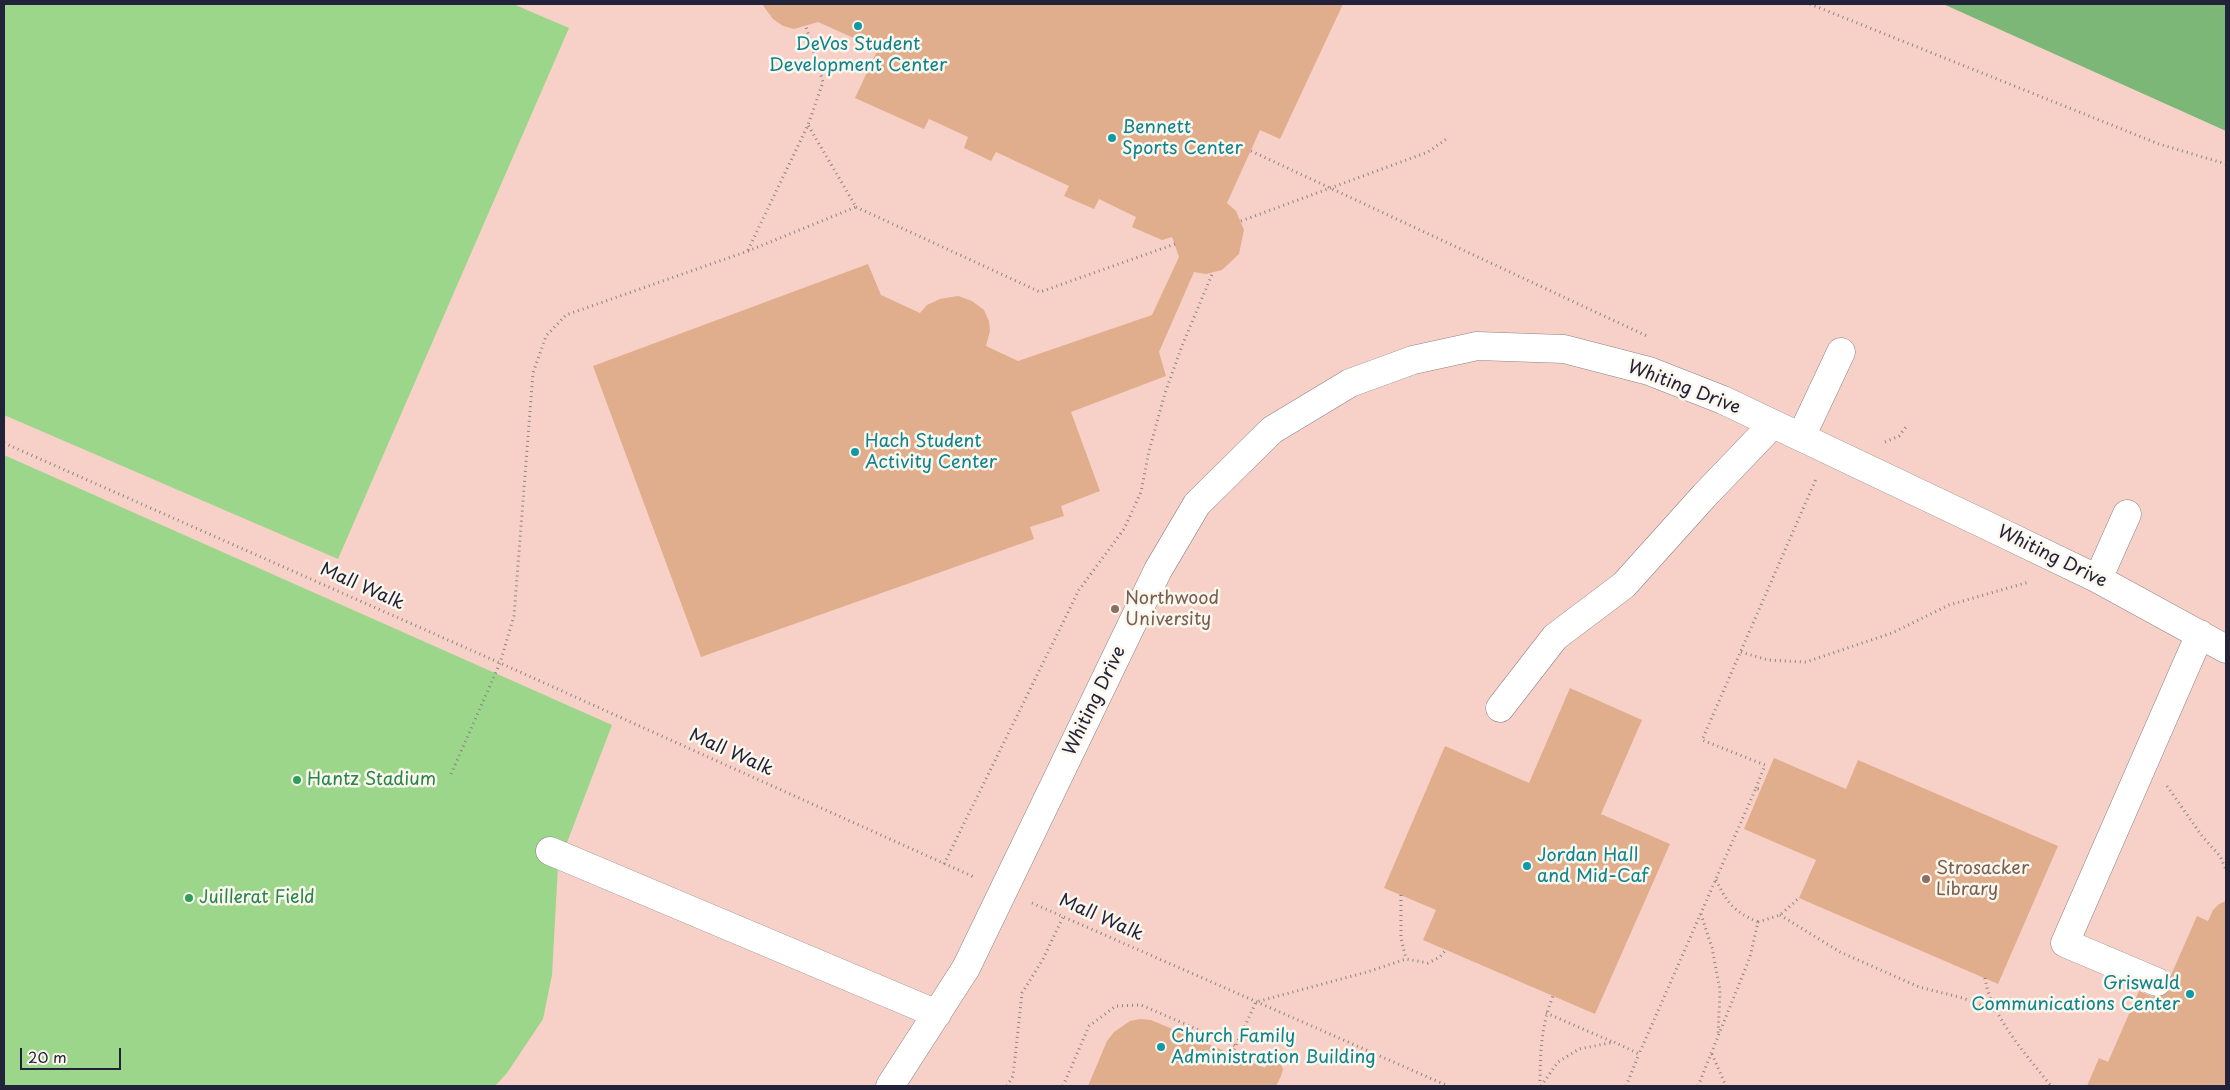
<!DOCTYPE html>
<style>
body{margin:0}
#map{position:relative;width:2230px;height:1090px;overflow:hidden;background:#f3e6cc;font-family:"Playpen Sans",sans-serif}
canvas{display:block}
.frame{position:absolute;inset:0;border:5px solid #22223b;pointer-events:none}
.scale{position:absolute;left:20px;top:1048px;width:101px;height:22px;box-sizing:border-box;border:2px solid #22223b;border-top:0;padding-left:6px;font-size:15px;line-height:18px;white-space:nowrap;color:#22223b;-webkit-text-stroke:4px #fbf7ec;paint-order:stroke}
</style>
<div id="map">
<canvas width="2230" height="1090"></canvas>
<div class="frame"></div>
<div class="scale">20 m</div>
</div>
<script>
const g = document.querySelector('canvas').getContext('2d');
g.lineJoin = 'round';
function paint(path, color) {
  g.fillStyle = color;
  g.fill(path, 'evenodd');
}
function stroke(path, color, width, dash) {
  g.strokeStyle = color;
  g.lineWidth = width;
  g.lineCap = dash ? 'butt' : 'round';
  g.setLineDash(dash || []);
  g.stroke(path);
}
function write(font, color, halo, rows, align = 'center') {
  g.font = font + ' "Playpen Sans",sans-serif';
  g.lineWidth = 5;
  g.setLineDash([]);
  g.textBaseline = 'middle';
  g.strokeStyle = halo;
  g.fillStyle = color;
  for (const [text, x, y, turn = 0] of rows) {
    g.save();
    g.translate(x, y);
    g.rotate((+turn || 0) * Math.PI / 180);
    g.textAlign = isNaN(turn) ? turn : align;
    if (halo) g.strokeText(text, 0, 0);
    g.fillText(text, 0, 0);
    g.restore();
  }
}
const built = new Path2D(`
 M4,4H1943L2226,131V1086H4Z`);
const green = new Path2D(`
 M4,4H513L569,28L338,559L4,415Z
 M4,455L612,725L558,866L552,975L543,1019L507,1073L495,1086H4Z`);
const forest = new Path2D(`
 M1943,4H2226V131Z`);
const building = new Path2D(`
 M762,4H1343L1280,139L1260,130L1227,203L1236,211L1244,230L1239,254L1222,270L1206,274L1194,272L1159,352L1166,376L1071,412L1100,491L1061,506L1064,516L1030,527L1034,539L701,657L593,366L868,264L881,295L920,313L927,305L940,299L958,296L972,301L984,310L989,321L990,331L986,346L1018,361L1152,315L1179,257L1172,237L1162,240L1132,227L1136,217L1099,199L1094,209L1064,196L1069,186L996,152L991,161L964,148L968,137L929,119L924,129L855,98L878,49L818,22L794,29L783,26L773,19Z
 M1570,688L1642,720L1601,814L1670,844L1595,1014L1423,940L1436,910L1384,888L1445,746L1529,783Z
 M1774,758L1846,789L1858,760L2058,846L1998,984L1799,898L1816,860L1744,829Z
 M2226,901V1081L2224,1086H2087L2099,1058L2108,1062L2139,991L2153,997L2161,978L2168,982L2197,916L2208,921L2213,910L2219,904Z
 M1140,1019L1151,1020L1265,1068L1266,1064L1273,1061L1280,1063L1283,1069L1281,1076L1276,1086H1088L1107,1041L1114,1032L1130,1021Z`);
const path = new Path2D(`
 M1810,4L2159,144L2226,164
 M1251,151L1649,337
 M856,207L1040,292L1175,244
 M1241,221L1428,152L1448,138
 M748,250L808,125L823,82L806,27
 M1885,442L1899,436L1906,427
 M4,443L500,663L974,877
 M1741,652L1768,660L1806,662L1892,633L1949,605L2029,582
 M451,774L500,663L514,616L533,373L546,336L566,315L748,251L856,207L808,125
 M2167,786L2202,836L2220,856L2226,870
 M1756,788L1765,765L1702,740L1816,479
 M944,864L1079,590L1124,529L1141,492L1149,451L1165,393L1182,346L1213,272
 M1716,880C1728,904 1733,911 1758,922
 M1401,895V938L1406,959
 M1032,903L1448,1086
 M1701,914L1712,948L1720,990L1718,1035
 M1780,915L1840,952L1919,987L1963,998L1998,1012
 M1985,978C1990,1015 2028,1057 2051,1086
 M1546,1013L1613,1042
 M1232,1054L1256,1002L1367,972L1406,959L1428,963L1440,957L1446,950
 M1712,1054L1726,1086
 M1007,1086L1013,1076L1022,993L1043,959L1063,917
 M1063,1086L1089,1026L1116,1006L1141,1005L1236,1046
 M1540,1086C1540,1054 1541,1026 1553,996
 M1541,1086L1558,1062L1579,1049L1614,1042L1639,1054L1756,788L1761,790
 M1626,1086L1639,1054
 M1698,1086L1750,957L1758,922L1780,915L1799,898`);
const minor = new Path2D(`
 M1801,437L1841,352
 M2098,579L2127,514
 M1500,708L1555,637L1624,585L1704,496L1773,424
 M550,851L937,1014
 M2157,982L2065,943L2200,634
 M890,1086L966,968L1158,570L1197,504L1272,430L1350,383L1413,360L1477,346L1564,349L1649,371L1723,400L1988,526L2098,579L2226,649`);
const markers = [
 [858,26,5,"#0f9aa8"],
 [1112,138,5,"#0f9aa8"],
 [855,452,5,"#0f9aa8"],
 [1115,609,5,"#8d6e63"],
 [297,780,5,"#2e9e5b"],
 [1527,866,5,"#0f9aa8"],
 [1926,879,5,"#8d6e63"],
 [189,898,5,"#2e9e5b"],
 [2190,994,5,"#0f9aa8"],
 [1161,1047,5,"#0f9aa8"]
];
const cultureNames = [
 ["DeVos Student",858,45,"center"],
 ["Development Center",858,66,"center"],
 ["Bennett",1122,128],
 ["Sports Center",1122,149],
 ["Hach Student",865,442],
 ["Activity Center",865,463],
 ["Jordan Hall",1537,856],
 ["and Mid-Caf",1537,877],
 ["Griswald",2180,984,"right"],
 ["Communications Center",2180,1005,"right"],
 ["Church Family",1171,1037],
 ["Administration Building",1171,1058]
];
const streetNames = [
 ["Whiting Drive",1684,388,21],
 ["Whiting Drive",2052,557,26],
 ["Mall Walk",362,587,24],
 ["Whiting Drive",1095,701,-64],
 ["Mall Walk",731,753,24],
 ["Mall Walk",1101,918,24]
];
const educationNames = [
 ["Northwood",1125,599],
 ["University",1125,620],
 ["Strosacker",1936,869],
 ["Library",1936,890]
];
const leisureNames = [
 ["Hantz Stadium",307,780],
 ["Juillerat Field",199,898]
];
paint(built, '#f7d1c7');
paint(green, '#9bd68b');
paint(forest, '#7cb777');
paint(building, '#e0ae8c');
stroke(minor, '#8a8484', 29);
stroke(path, '#8a8484', 3, [1, 4]);
stroke(minor, '#fff', 28);
for (const [x, y, r, color] of markers) {
  const dot = new Path2D();
  dot.arc(x, y, r, 0, 2 * Math.PI);
  g.fillStyle = color;
  g.fill(dot);
  stroke(dot, '#fbf7ec', 2);
}
write('18px', '#0d838f', '#fbf7ec', cultureNames, 'left');
write('18px', '#22223b', '#fbf7ec', streetNames);
write('18px', '#785e54', '#fbf7ec', educationNames, 'left');
write('18px', '#27864d', '#fbf7ec', leisureNames, 'left');
</script>
